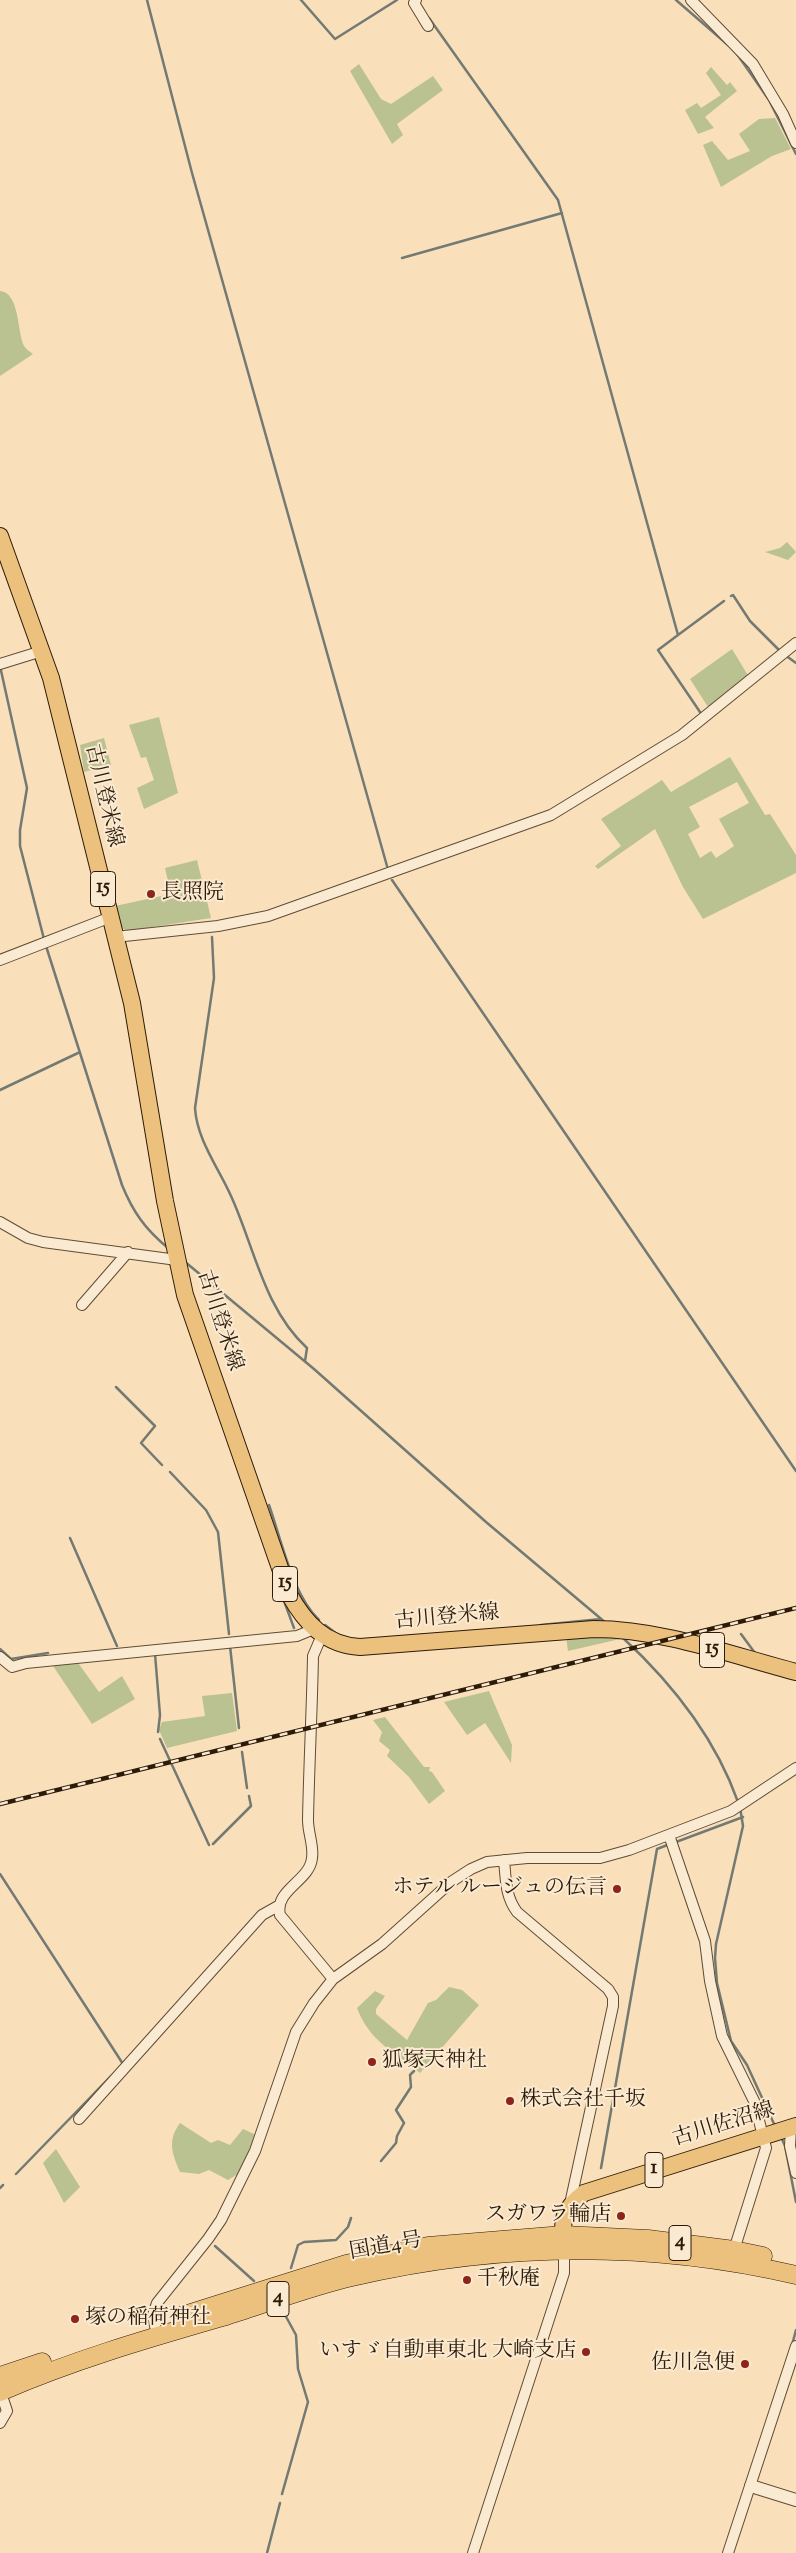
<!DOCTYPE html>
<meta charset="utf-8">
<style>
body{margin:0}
canvas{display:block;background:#f9dfba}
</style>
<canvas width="796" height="2553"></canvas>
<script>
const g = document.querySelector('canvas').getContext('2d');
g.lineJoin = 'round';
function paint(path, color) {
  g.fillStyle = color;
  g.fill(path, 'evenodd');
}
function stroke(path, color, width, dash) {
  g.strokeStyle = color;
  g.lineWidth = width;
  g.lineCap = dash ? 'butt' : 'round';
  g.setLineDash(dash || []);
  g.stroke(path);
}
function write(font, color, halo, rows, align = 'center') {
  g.font = font + ' "Sorts Mill Goudy","Noto Serif JP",serif';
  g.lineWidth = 4;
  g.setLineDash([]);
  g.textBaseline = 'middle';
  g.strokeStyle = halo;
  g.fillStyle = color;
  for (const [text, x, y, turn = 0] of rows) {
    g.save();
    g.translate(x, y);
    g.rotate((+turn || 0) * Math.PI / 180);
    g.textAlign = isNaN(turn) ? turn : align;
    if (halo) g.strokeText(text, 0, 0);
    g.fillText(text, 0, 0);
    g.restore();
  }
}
const green = new Path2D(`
 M359,64L381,99L391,104L433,76L443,90L397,124L403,135L392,144L350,71Z
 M711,67L727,85L730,82L737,91L705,117L714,128L698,134L685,110L697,103L701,108L721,95L706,73Z
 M775,118L791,149L772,156L721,187L703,145L712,141L728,160L750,151L739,134L759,119Z
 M0,291C20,293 17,332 24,346C26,349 30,352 33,354L0,376Z
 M787,542L796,552L788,560L765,552L780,548Z
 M732,649L749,677L710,710L690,679Z
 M159,717L178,793L144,809L137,788L154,780L146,757L141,758L129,725Z
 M104,738L111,765L84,772L80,745Z
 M730,757L765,815L770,814L796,855V873L703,919L683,887L655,829L598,869L595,866L621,846L601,819L662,780L671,792ZM737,782L749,803L719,819L734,846L716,858L711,851L700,858L688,834L700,827L689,807Z
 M197,860L211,918L127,931L122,928L115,906L171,894L165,868Z
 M614,1633L620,1639L568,1651L566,1636Z
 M76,1660L99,1692L122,1676L135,1699L92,1724L51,1663Z
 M489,1691L512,1745L511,1763L485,1723L467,1735L444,1702Z
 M232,1693L237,1731L167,1748L159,1730L162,1722L205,1716L202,1696Z
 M385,1717L424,1767H430L429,1771L432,1772L445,1791L429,1804L409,1777L387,1756L390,1750L379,1741L382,1732L373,1720Z
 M449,1987L462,1990L479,2005L420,2073C394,2050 371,2044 357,2008L375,1991L385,1996L376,2009V2014L407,2040L428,2003L436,2000Z
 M180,2123L211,2143L218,2140L230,2145L243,2129L256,2135L238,2174L228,2180L209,2170L199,2174L180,2172C172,2153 167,2141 180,2123Z
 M56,2149L80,2187L64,2203L43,2163Z`);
const stream = new Path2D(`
 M147,0L192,173L387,866
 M301,0L335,39L397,0
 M676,0L728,45
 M429,18L558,200L678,635L724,601
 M737,54L769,100L796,154
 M402,258L562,213
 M731,596L733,595L750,621L781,652
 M678,635L658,650L700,712
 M785,655L796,663
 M0,666L27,788L20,830V846L44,939
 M392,880L796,1471
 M212,937L214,978L195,1108C197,1140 218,1167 231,1196C254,1246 264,1309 307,1348L305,1361
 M46,946L122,1185C133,1212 145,1229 168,1248
 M0,1090L78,1053
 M184,1261L314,1369L486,1522L606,1623
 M116,1387L155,1426L141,1443L162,1465
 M170,1472L206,1510L218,1532L229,1634
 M269,1505C281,1539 293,1596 319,1620
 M70,1538L117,1646
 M284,1601L294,1628
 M325,1625L337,1634
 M541,1625L601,1619
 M741,1634L755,1653
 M622,1637C672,1683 715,1737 738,1802
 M230,1646L239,1728
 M0,1649L11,1659L48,1653
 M155,1654L160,1715L158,1732
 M160,1739L209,1845
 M242,1752L247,1788
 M740,1807L743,1826L716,1944L715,1958L717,1983L731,2041L747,2065L775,2126
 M676,1842L743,1817
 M213,1844L251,1806L249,1796
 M0,1874L123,2064L122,2065
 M781,2137L785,2146L796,2202
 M381,2161L396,2143L397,2136L404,2123L396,2110L411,2087L410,2075L414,2071
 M601,2168L657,1849L670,1844
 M16,2174L111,2076
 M0,2188L3,2185
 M215,2246L254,2281
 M291,2268L298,2245L304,2242L336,2240L348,2227L351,2218
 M792,2345L796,2330
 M282,2494L308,2402L298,2369L296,2335L284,2313
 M267,2553L280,2503`);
const minor = new Path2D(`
 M416,0L414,3L428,26
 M691,0L753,64L783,114L796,143
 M0,664L42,651
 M115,937L218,926L268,916L551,815L682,735L796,643
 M0,960L111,917
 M0,1222L28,1238L43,1242L177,1260
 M82,1305L128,1252
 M322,1635L313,1656C312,1711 309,1766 308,1820C308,1833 314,1846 312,1858C310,1881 274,1890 280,1915L333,1979
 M0,1657L12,1667L26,1663L297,1636L314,1629
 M669,1835L705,1941L710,1981L722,2036L754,2101L766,2148L734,2250
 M504,1860C506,1879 505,1896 517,1912L608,1989L613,1997V2006L570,2204
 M79,2119L262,1915L278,1906
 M791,2128L790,2146L796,2173
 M157,2336L153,2315L157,2303L208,2239L221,2220L255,2151L296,2032L314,2003L333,1979L382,1944L451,1882L471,1869L487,1862L527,1858H600L629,1850L731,1811L796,1768
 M0,2390L7,2411L0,2423
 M473,2553L564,2273V2249
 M728,2553L796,2346`);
const tertiary = new Path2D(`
 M751,2486L796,2500`);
const primary = new Path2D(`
 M0,536L51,678L132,1003L165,1201L185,1295L289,1594C305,1623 325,1645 360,1647L594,1629C662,1629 731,1655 796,1672
 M564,2247C562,2219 561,2211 584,2193L796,2126`);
const trunk = new Path2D(`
 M181,2316L346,2264L428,2246L563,2235L648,2239L734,2250L763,2256
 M0,2376L42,2362
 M0,2392C73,2360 150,2338 226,2316C268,2303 309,2287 352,2277C498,2243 649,2241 796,2275`);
const rail = new Path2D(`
 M0,1804L796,1608`);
const markers = [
 [151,894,5,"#8f2418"],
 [617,1889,5,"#8f2418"],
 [372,2062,5,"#8f2418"],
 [510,2101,5,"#8f2418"],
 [621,2216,5,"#8f2418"],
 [467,2280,5,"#8f2418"],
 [75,2319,5,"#8f2418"],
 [586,2352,5,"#8f2418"],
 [745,2364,5,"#8f2418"]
];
const shields = [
 [103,889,25],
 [285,1584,25],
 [712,1650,25],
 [654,2170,18],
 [680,2243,22],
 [278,2299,22]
];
const shieldNames = [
 ["15",103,889],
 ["15",285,1584],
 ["15",712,1650],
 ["1",654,2170],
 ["4",680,2243],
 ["4",278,2299]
];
const streetNames = [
 ["古川登米線",102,796,77],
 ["古川登米線",218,1321,72],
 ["古川登米線",447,1619,-5],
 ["古川佐沼線",724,2126,-17],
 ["国道4号",386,2248,-10]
];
const poiNames = [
 ["長照院",161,894],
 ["ホテル ルージュの伝言",607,1889,"right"],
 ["狐塚天神社",382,2062],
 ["株式会社千坂",520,2101],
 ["スガワラ輪店",611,2216,"right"],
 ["千秋庵",477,2280],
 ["塚の稲荷神社",85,2319],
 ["いすゞ自動車東北 大崎支店",576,2352,"right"],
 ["佐川急便",735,2364,"right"]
];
paint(green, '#bac292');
stroke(stream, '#737a73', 2.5);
stroke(minor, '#604c35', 12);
stroke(tertiary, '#604c35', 14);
stroke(primary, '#2d1b09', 18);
stroke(trunk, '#2d1b09', 19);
stroke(minor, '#fbead2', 10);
stroke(tertiary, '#fbead2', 12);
stroke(primary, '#ecc07d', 16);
stroke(trunk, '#ecc07d', 18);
stroke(rail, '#2d1b09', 4.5);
stroke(rail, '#fbead2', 2.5, [8]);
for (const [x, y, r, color] of markers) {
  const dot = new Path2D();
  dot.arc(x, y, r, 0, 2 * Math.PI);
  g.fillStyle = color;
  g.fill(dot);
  stroke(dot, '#fbead2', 2);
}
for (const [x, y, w] of shields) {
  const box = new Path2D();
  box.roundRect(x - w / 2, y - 17.5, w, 35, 4);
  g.fillStyle = '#fbead2';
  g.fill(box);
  stroke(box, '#2d1b09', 1);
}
write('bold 20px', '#2d1b09', null, shieldNames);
write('21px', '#2d1b09', '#fbead2', streetNames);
write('21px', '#2d1b09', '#fbead2', poiNames, 'left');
</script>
